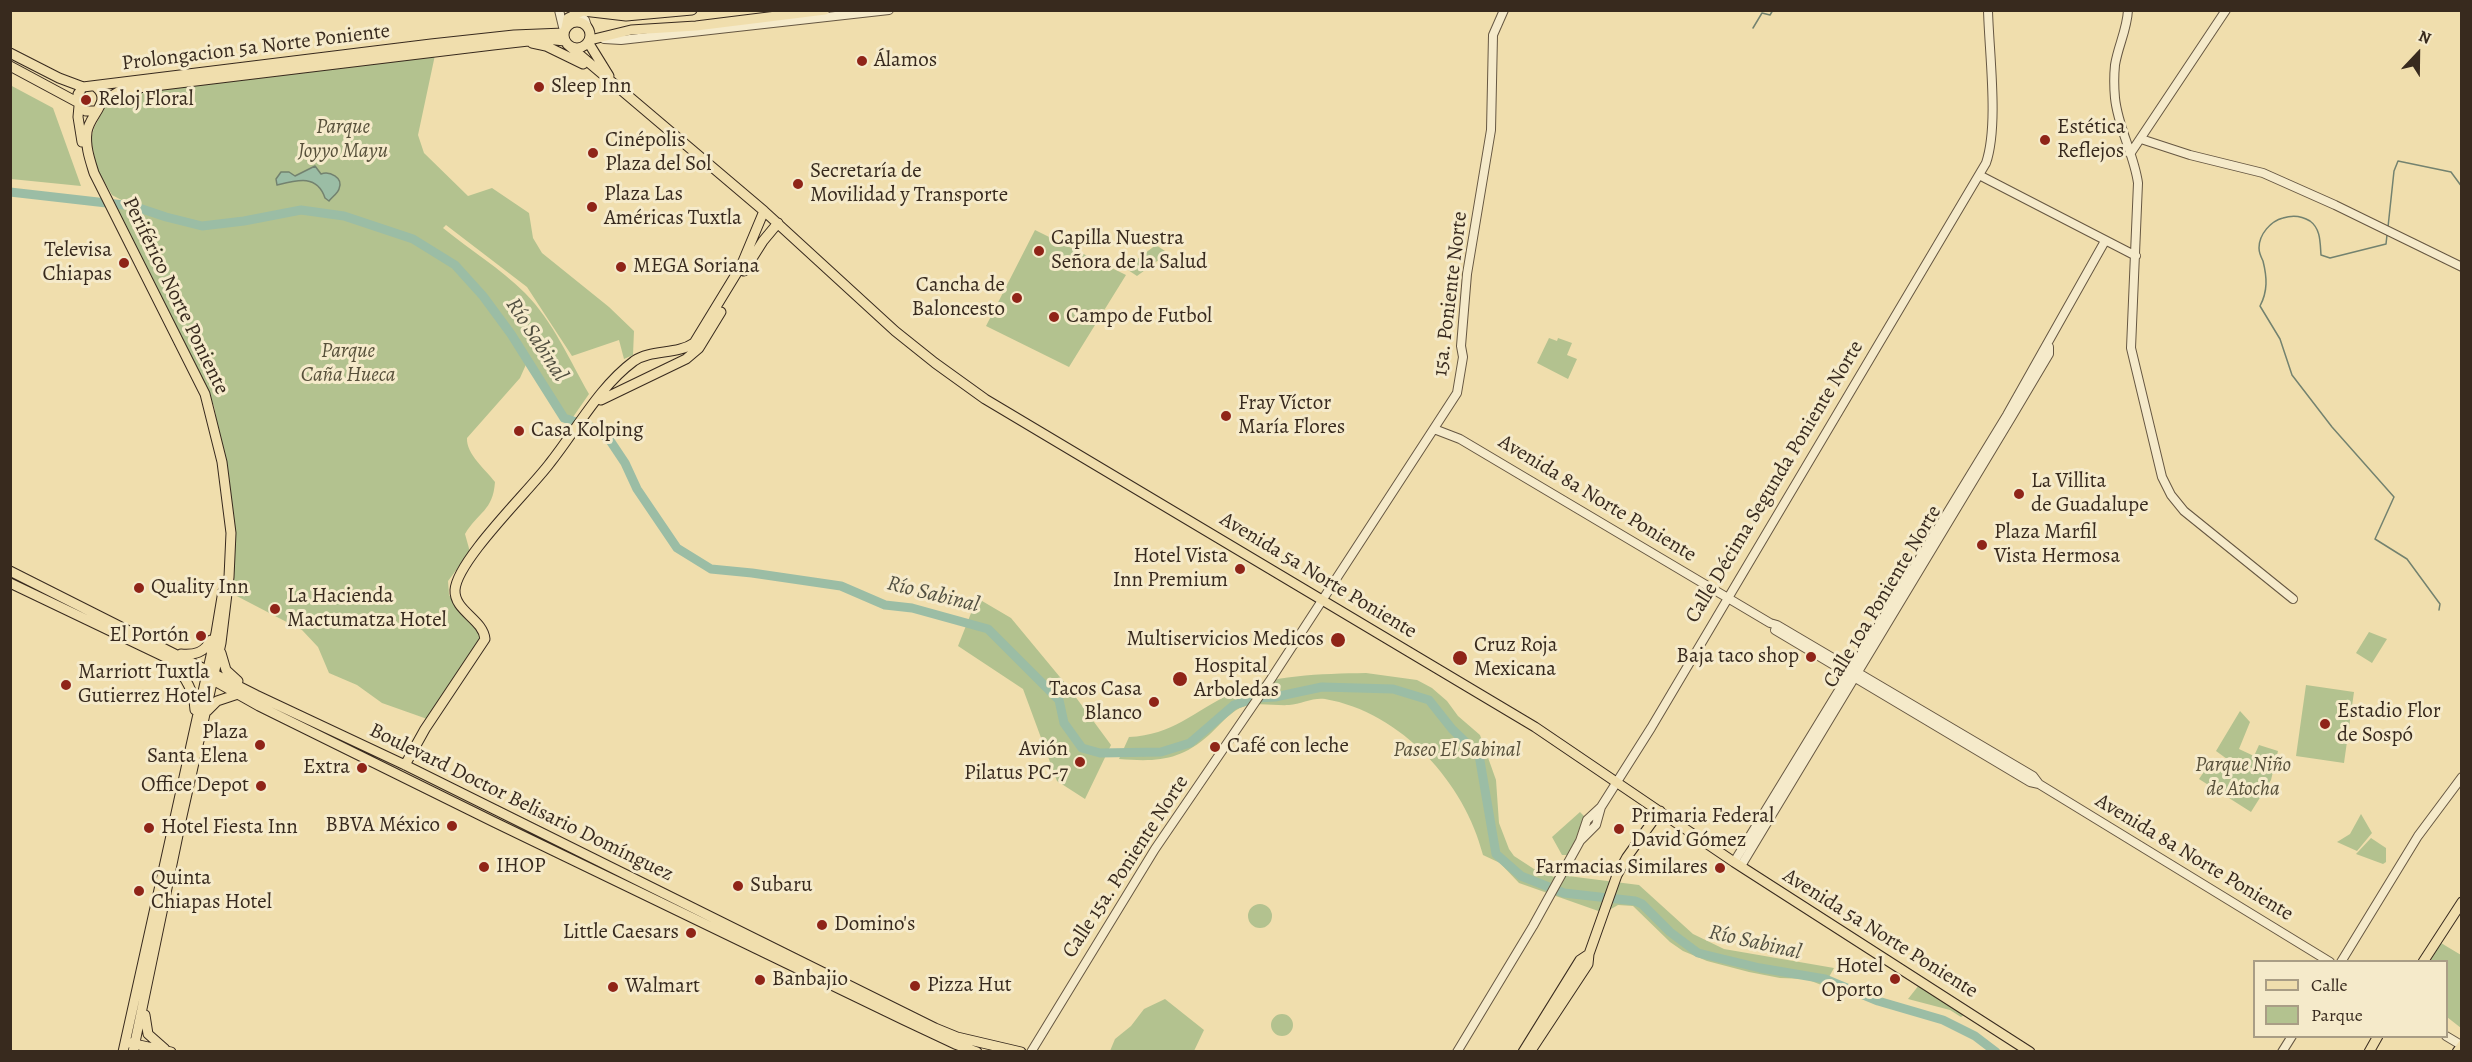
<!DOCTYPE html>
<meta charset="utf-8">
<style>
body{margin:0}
#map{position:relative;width:2472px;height:1062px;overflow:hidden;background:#f0dead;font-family:Alegreya,serif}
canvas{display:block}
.frame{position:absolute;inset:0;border:12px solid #382a1e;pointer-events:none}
.legend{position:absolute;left:2253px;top:960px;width:195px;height:78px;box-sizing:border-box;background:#f5eaca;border:2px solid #a99d85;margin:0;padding:8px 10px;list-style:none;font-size:18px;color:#382a1e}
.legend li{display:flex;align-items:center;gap:12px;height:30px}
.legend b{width:30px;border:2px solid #a99d85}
.north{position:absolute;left:2388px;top:24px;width:60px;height:60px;-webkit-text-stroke:4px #f5eaca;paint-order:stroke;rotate:22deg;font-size:16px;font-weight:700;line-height:24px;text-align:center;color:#382a1e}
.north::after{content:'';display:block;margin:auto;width:21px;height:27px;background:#382a1e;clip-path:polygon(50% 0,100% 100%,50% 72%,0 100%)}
</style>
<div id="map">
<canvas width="2472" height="1062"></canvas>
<div class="frame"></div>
<ul class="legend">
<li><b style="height:8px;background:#f0dead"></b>Calle</li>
<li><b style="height:16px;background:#b3c28f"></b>Parque</li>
</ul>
<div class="north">N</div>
</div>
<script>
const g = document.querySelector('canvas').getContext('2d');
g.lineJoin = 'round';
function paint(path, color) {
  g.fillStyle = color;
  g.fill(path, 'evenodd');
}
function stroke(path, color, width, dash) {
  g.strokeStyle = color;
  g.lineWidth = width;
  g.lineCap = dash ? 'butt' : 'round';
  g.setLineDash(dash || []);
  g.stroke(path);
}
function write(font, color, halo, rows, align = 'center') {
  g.font = font + ' Alegreya,serif';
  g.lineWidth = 6;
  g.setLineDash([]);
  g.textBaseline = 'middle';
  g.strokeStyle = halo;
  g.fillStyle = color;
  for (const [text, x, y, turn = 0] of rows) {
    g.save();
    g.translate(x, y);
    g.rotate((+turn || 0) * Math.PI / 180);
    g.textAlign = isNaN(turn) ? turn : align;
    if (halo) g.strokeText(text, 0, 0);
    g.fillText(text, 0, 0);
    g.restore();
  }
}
const green = new Path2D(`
 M435,55L418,135L424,153L468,196L492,188L529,213L533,238L542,253L609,307L634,331L633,355L624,359L619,340L572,356L527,287L446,225L443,228C470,250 500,268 525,293C553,321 570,361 589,394L571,420L564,418L528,360L520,378L467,438C466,454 486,470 495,482C493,511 478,512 465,534L470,552L448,581L449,595L482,632L481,643L430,720L382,703L357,685L329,673L318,647L302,630L229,592L228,483L214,406L158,291L114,204L131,205L112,195L97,169L91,139L94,128L109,99L134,91Z
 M10,85L53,108L81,186L11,179Z
 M1035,230L1126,275L1069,367L986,326Z
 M1156,245L1168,253L1137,276L1125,268Z
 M1549,338L1557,341L1558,338L1572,343L1567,355L1577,359L1568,379L1537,363Z
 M977,598L1011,618L1069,688L1111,745L1085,799L1057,781L1023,689L958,646Z
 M2369,632L2387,639L2372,663L2356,653Z
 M1366,673L1417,680L1432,688L1447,701L1458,716L1480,735L1496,780L1499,823L1509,849L1514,856L1534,869L1554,877L1560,875L1639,885L1693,934L1724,949L1834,968L1824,986L1806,979L1780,978L1749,972L1707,961L1683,951L1670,942L1633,906L1618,905L1604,913L1519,883L1500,863L1483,855C1465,783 1401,712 1325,699C1314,697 1301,704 1289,705C1274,706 1254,701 1240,708C1228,714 1218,727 1209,735C1180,761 1156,762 1119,759L1129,737C1173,735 1193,712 1230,694C1271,674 1321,674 1366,673Z
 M2306,685L2354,692L2344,763L2296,756Z
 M2240,711L2250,722L2239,749L2254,756L2259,745L2278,751L2271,780L2251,812L2199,779L2212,760L2222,766L2227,759L2216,751Z
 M1580,812L1586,818L1579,839L1569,855H1562L1552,837Z
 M2361,814L2372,833L2357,851L2337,842L2350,834Z
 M2371,838L2386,848V862L2383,864L2356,854Z
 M1248 916a12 12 0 1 1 24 0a12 12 0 1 1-24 0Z
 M2441,943L2461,955V1028L2447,1017L2446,962L2430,961Z
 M1919,985L1964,1015L1961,1017L1950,1010L1908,999Z
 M1165,999L1204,1030L1194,1051H1110L1115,1039L1131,1026L1144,1009Z
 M1271 1025a11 11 0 1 1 22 0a11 11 0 1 1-22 0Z`);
const water = new Path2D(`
 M315,166L321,174C329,171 344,177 339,189C338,193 332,197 329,201L325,198C317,174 297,180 277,185L276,179L281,172H289L295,176Z`);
const stream = new Path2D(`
 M1753,28L1762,13L1770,15L1773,10
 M2388,227L2394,171L2398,161L2451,172L2462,187
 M2387,235L2386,244L2330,258L2321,255C2320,243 2321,229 2310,221C2302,216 2292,215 2283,218C2271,221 2259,234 2259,248C2259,252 2261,257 2263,261C2267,277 2268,291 2260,306L2280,339L2292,375L2332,427L2394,497L2375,539L2407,559L2440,604L2439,610`);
const river = new Path2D(`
 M10,192L133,206L166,217L202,226L244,221L301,210L344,216L413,239L455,265L483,296L511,334L564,418L594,428L609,439L625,463L637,489L677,548L711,569L752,573L841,586L885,605L912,608L988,629L1059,700L1064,723L1082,748L1100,753L1161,752L1190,743L1234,705L1256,698L1275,697L1322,687L1393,689L1429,700L1452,729L1479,755L1496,854L1521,876L1564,893L1635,901L1642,904L1670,932L1698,953L1760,968L1825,979L1878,1001L1943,1020L1975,1036L1996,1052`);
const minor = new Path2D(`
 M559,10L564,31
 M2128,10C2127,30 2118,46 2115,65C2114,75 2114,87 2115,98C2118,128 2134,154 2138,183L2131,348L2162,477L2171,495L2184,511L2293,599
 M576,12L585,20L587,26
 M604,39L621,40L889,10
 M2141,139L2190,155L2263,173L2335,205L2462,267
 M2130,154L2226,10
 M1979,175L2136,256
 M1434,429L1460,439L1770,623L1777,625L2033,776L2039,784
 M1775,630L2030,782L2039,784L2330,962
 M1580,841L1596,825L1601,807L1651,728L1986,163C1999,125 1989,53 1988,10
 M1734,862L2007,415L2105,241
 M1741,866L2011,418L2049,354V347
 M2341,962L2418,836L2462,777
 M2446,1036L2461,1045
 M1031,1052L1155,849L1271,679L1457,393L1463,357L1461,346L1467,274L1491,130L1493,35L1504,10
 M1457,1052L1533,926L1580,841L1587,820L1601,807
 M2282,1052L2292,1036`);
const major = new Path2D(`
 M564 35a13 13 0 1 1 26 0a13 13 0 1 1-26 0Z
 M566,28L568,18L583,11L626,16L692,10
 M590,40L631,30L696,26L825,10
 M588,42L609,76
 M532,43L546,46L583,64
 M567,44L764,211L895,331L935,363L985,399L1535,727L1734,862L2030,1052
 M10,53L59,78L83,87
 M10,66L77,102
 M96,87C113,101 89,115 87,132C85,146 90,160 94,173L205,394L222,462L231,533L229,577L221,643L182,816L133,1052
 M103,101L118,92L138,88L493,45L546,39L565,41
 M79,106L78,117L82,142
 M95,111H86L79,106L78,94L83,87L431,44L514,35L564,33
 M744,271L763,241L778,223
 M601,400L686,359L699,348L721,312
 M10,571L256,695L405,765L935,1028L957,1037L1021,1052
 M10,583L213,680L259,706L494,822L904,1020L955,1044L977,1052
 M221,653L226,670L238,681
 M181,654C195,655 204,653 211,640
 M173,664C186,677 194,691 195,710
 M207,711L217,701L238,694
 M405,765L425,729L485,639C483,619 454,611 455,590C457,560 530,490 550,463C577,429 599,387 634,361C651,349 677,355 694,343L741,266L764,211
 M2423,962L2462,902
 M145,1015L148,1034L165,1049
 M130,1043L171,1052
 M123,1052L216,633L223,591
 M1523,1052L1580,960L1589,954
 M1530,1052L1588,964L1589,954L1617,875L1627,857L1660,811
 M2369,1052L2378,1036
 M2457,1052L2462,1045`);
const markers = [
 [862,61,6,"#8f2418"],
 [539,87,6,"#8f2418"],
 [86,100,6,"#8f2418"],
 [2045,140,6,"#8f2418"],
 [593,153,6,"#8f2418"],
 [798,184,6,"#8f2418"],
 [592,207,6,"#8f2418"],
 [1039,251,6,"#8f2418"],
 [124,263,6,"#8f2418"],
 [621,267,6,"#8f2418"],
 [1017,298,6,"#8f2418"],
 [1054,317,6,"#8f2418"],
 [1226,416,6,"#8f2418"],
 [519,431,6,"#8f2418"],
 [2019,494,6,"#8f2418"],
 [1982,545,6,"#8f2418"],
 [1240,569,6,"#8f2418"],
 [139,588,6,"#8f2418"],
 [275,609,6,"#8f2418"],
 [201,636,6,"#8f2418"],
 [1338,640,8,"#8f2418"],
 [1811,657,6,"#8f2418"],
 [1460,658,8,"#8f2418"],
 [1180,679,8,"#8f2418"],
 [66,685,6,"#8f2418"],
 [1154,702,6,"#8f2418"],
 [2325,724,6,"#8f2418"],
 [260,745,6,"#8f2418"],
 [1215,747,6,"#8f2418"],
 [1080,762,6,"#8f2418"],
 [362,768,6,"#8f2418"],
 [261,786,6,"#8f2418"],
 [452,826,6,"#8f2418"],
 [149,828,6,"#8f2418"],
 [1619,829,6,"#8f2418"],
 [484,867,6,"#8f2418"],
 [1720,868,6,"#8f2418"],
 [738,886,6,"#8f2418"],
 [139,891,6,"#8f2418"],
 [822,925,6,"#8f2418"],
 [691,933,6,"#8f2418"],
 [1895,979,6,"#8f2418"],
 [760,980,6,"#8f2418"],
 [915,986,6,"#8f2418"],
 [613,987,6,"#8f2418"]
];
const streetNames = [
 ["Prolongacion 5a Norte Poniente",256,48,-7],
 ["15a. Poniente Norte",1451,294,-83],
 ["Periférico Norte Poniente",175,296,64],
 ["Calle Décima Segunda Poniente Norte",1775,482,-59],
 ["Avenida 8a Norte Poniente",1597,499,31],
 ["Avenida 5a Norte Poniente",1318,576,31],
 ["Calle 10a Poniente Norte",1883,597,-59],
 ["Boulevard Doctor Belisario Domínguez",521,803,26],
 ["Avenida 8a Norte Poniente",2194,858,31],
 ["Calle 15a. Poniente Norte",1126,867,-57],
 ["Avenida 5a Norte Poniente",1880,934,32]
];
const poiNames = [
 ["Álamos",874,61],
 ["Sleep Inn",551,87],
 ["Reloj Floral",98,100],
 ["Estética",2057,128],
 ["Reflejos",2057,152],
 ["Cinépolis",605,141],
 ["Plaza del Sol",605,165],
 ["Secretaría de",810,172],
 ["Movilidad y Transporte",810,196],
 ["Plaza Las",604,195],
 ["Américas Tuxtla",604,219],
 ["Capilla Nuestra",1051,239],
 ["Señora de la Salud",1051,263],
 ["Televisa",112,251,"right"],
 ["Chiapas",112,275,"right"],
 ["MEGA Soriana",633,267],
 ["Cancha de",1005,286,"right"],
 ["Baloncesto",1005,310,"right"],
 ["Campo de Futbol",1066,317],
 ["Fray Víctor",1238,404],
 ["María Flores",1238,428],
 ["Casa Kolping",531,431],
 ["La Villita",2031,482],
 ["de Guadalupe",2031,506],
 ["Plaza Marfil",1994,533],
 ["Vista Hermosa",1994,557],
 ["Hotel Vista",1228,557,"right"],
 ["Inn Premium",1228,581,"right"],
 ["Quality Inn",151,588],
 ["La Hacienda",287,597],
 ["Mactumatza Hotel",287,621],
 ["El Portón",189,636,"right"],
 ["Multiservicios Medicos",1324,640,"right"],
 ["Cruz Roja",1474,646],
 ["Mexicana",1474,670],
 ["Baja taco shop",1799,657,"right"],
 ["Hospital",1194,667],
 ["Arboledas",1194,691],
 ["Marriott Tuxtla",78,673],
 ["Gutierrez Hotel",78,697],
 ["Tacos Casa",1142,690,"right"],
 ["Blanco",1142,714,"right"],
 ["Estadio Flor",2337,712],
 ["de Sospó",2337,736],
 ["Plaza",248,733,"right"],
 ["Santa Elena",248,757,"right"],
 ["Café con leche",1227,747],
 ["Avión",1068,750,"right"],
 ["Pilatus PC-7",1068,774,"right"],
 ["Extra",350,768,"right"],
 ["Office Depot",249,786,"right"],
 ["Primaria Federal",1631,817],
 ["David Gómez",1631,841],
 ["BBVA México",440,826,"right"],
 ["Hotel Fiesta Inn",161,828],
 ["IHOP",496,867],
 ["Farmacias Similares",1708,868,"right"],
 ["Quinta",151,879],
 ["Chiapas Hotel",151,903],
 ["Subaru",750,886],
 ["Domino's",834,925],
 ["Little Caesars",679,933,"right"],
 ["Hotel",1883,967,"right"],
 ["Oporto",1883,991,"right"],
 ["Banbajio",772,980],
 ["Pizza Hut",927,986],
 ["Walmart",625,987]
];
const parkNames = [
 ["Parque",343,128],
 ["Joyyo Mayu",343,152],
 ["Parque",348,352],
 ["Caña Hueca",348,376],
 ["Paseo El Sabinal",1457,751],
 ["Parque Niño",2243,766],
 ["de Atocha",2243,790]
];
const waterNames = [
 ["Río Sabinal",536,340,57],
 ["Río Sabinal",933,595,14],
 ["Río Sabinal",1755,943,13]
];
paint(green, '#b3c28f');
paint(water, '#9bbda5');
stroke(water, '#73826f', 1.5);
stroke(stream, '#73826f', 1.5);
stroke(river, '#9bbda5', 9);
stroke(minor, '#665742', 10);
stroke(major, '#382a1e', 11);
stroke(minor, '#f5eaca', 8);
stroke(major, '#f0dead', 9);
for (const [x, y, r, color] of markers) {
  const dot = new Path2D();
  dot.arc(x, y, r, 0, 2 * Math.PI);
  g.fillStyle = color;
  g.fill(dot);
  stroke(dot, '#f5eaca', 2);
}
write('21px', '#382a1e', '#f5eaca', streetNames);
write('21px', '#382a1e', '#f5eaca', poiNames, 'left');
write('italic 21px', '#57503a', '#f5eaca', parkNames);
write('italic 22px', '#514f40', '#f5eaca', waterNames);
</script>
